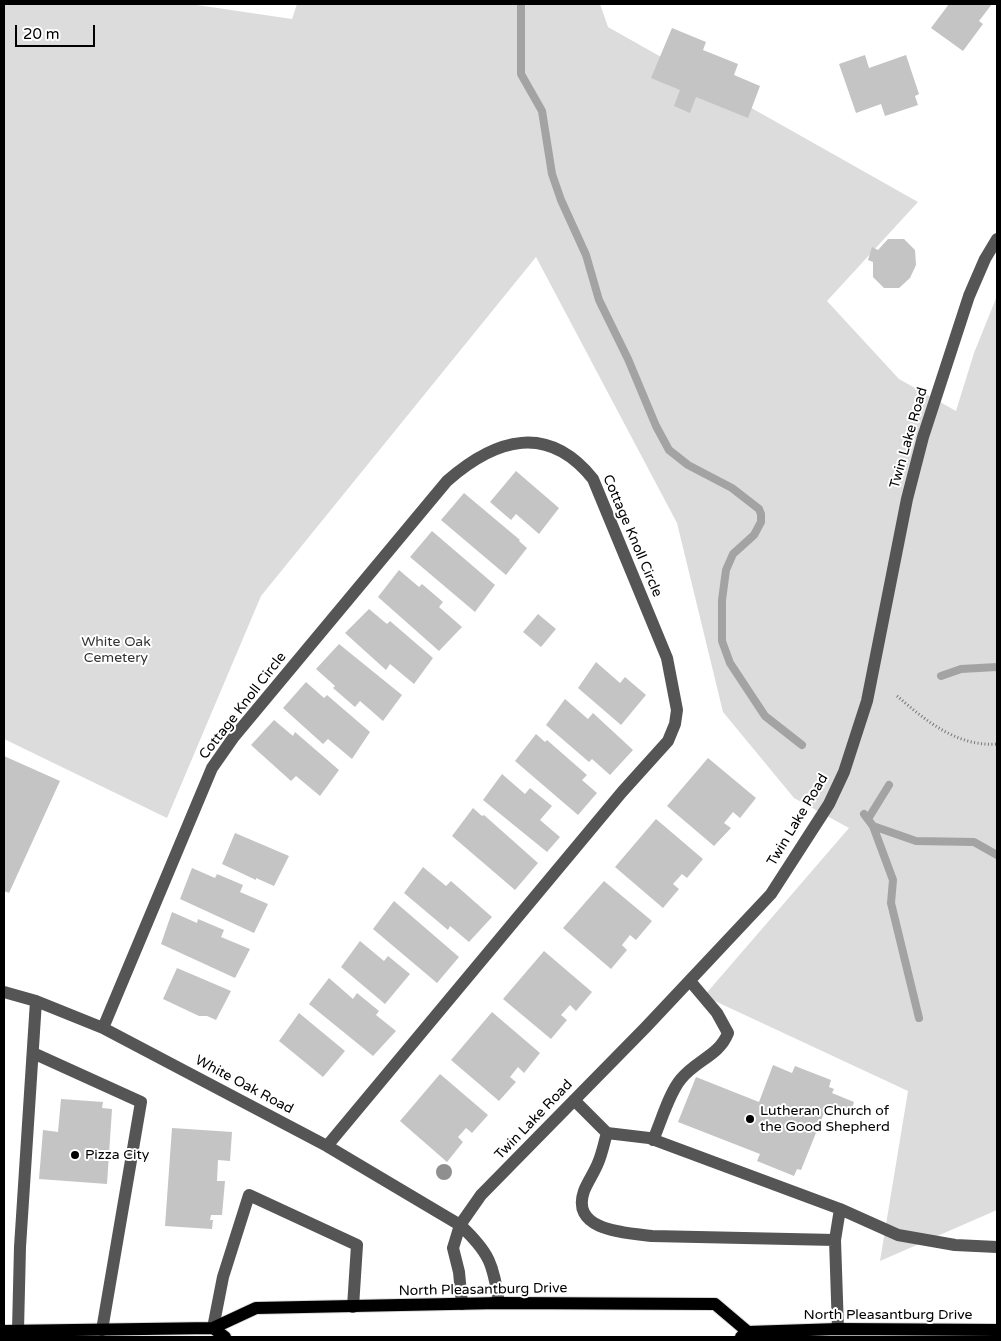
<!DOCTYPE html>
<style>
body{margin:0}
#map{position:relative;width:1001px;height:1341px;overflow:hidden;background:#fff;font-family:"Varela Round",sans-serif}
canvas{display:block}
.frame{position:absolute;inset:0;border:5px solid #000;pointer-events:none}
.scale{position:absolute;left:15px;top:25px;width:80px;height:22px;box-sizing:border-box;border:2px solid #000;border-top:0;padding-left:6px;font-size:15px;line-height:18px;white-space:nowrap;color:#000;-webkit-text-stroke:4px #fff;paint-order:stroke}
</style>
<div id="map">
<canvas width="1001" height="1341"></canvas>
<div class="frame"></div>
<div class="scale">20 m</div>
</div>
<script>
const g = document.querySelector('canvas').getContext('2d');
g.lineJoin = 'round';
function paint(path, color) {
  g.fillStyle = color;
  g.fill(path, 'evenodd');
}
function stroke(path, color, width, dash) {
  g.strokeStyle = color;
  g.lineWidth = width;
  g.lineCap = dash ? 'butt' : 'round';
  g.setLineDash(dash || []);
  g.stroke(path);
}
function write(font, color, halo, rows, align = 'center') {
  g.font = font + ' "Varela Round",sans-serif';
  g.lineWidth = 4;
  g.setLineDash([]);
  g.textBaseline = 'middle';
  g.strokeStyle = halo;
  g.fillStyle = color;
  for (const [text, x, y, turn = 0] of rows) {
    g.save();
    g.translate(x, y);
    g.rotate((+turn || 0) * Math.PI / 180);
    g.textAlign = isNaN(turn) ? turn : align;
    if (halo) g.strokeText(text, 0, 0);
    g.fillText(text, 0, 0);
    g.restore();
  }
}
const green = new Path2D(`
 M4,4H190L292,19L297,4H600L608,27L918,202L827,301L899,379L956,411L974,353L997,296V1210L880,1261L908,1091L704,996L849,828L794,798L723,712L677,523L536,257L261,596L167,818L4,739Z`);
const stream = new Path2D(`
 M521,4V74L542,111L552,174L561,200L586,255L599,300L628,359L656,426L669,450L688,465L732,488L759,509L761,514V522L754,535L733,554L726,570L722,600V641L730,663L765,716L802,745
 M941,676L961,669L997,667
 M864,814L873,826L893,880L891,903L919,1018
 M868,819L889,785
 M873,826L916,841L974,842L997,855`);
const building = new Path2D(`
 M949,4H992L979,21L983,24L963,51L931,28Z
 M672,28L706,42L703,50L738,64L734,75L760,86L748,118L696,97L690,113L674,106L680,90L651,78Z
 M865,55L869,68L906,55L919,94L915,96L918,105L885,116L881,104L856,113L839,64Z
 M888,239H904L915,250L916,265L910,278L899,288H884L873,277V262L868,260L872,247L878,250Z
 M516,471L559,508L539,534L516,514L511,520L490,502Z
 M464,493L520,540L519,541L527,548L506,575L441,520Z
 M432,531L495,585L475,612L410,557Z
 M399,570L419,587L422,584L443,602L439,607L462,627L439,651L378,597Z
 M369,609L387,624L390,621L433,658L414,684L390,664L386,670L345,633Z
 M538,614L556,629L541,647L523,632Z
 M339,644L402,695L383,721L360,701L355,707L333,688L335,686L316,669Z
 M596,662L620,683L625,677L646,695L621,725L578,688Z
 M306,682L324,698L327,695L370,732L352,759L328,739L323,744L283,708Z
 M565,699L588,719L593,713L633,750L610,775L592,759L589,762L546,725Z
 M274,720L293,736L295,732L339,770L320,796L296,776L291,781L251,745Z
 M536,734L545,742L547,740L587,775L582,780L597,793L578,815L515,761Z
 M4,756L60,781L9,893L4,891Z
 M708,758L756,798L740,818L733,812L724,823L731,828L714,846L667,806Z
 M502,774L525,794L530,788L552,806L540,820L560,837L547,852L483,800Z
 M473,808L482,816L484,815L538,863L515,890L452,836Z
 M656,819L703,859L687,878L682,874L673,884L679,889L663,908L615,867Z
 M235,833L289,856L274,886L256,878V880L222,864Z
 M423,867L446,886L451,881L492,917L469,942L450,926L448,930L404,893Z
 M192,868L215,878L217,874L243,885L240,892L268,904L254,933L180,899Z
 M604,881L652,921L636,940L630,935L622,945L627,950L611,969L563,928Z
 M394,901L459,957L437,983L373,929Z
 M172,912L197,923L198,919L224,930L221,937L250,949L235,978L161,944Z
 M360,941L384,961L388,956L410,974L385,1004L341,967Z
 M544,951L592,992L576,1011L570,1005L561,1015L567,1020L551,1039L503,999Z
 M177,968L231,991L216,1020L207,1016H199L163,999Z
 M329,978L353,999L357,993L379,1011L376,1015L396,1031L373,1056L309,1004Z
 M492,1012L540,1053L524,1073L518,1067L510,1077L516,1082L499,1101L451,1060Z
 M299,1013L345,1051L323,1077L279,1041Z
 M773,1065L792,1073L795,1066L831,1080L829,1087L834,1089L832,1093L854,1102L849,1117L826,1108L801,1170L797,1169L794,1176L757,1161L760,1154L678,1122L696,1077L759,1102Z
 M440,1074L488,1115L472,1133L466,1128L458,1137L463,1142L447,1162L400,1121Z
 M61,1099L103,1102L102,1108L112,1109L107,1184L39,1179L43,1130L58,1132Z
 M172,1128L232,1132L230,1161L218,1160L217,1181H225L222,1215H211L210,1220H213L212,1229L165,1226Z`);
const path = new Path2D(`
 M897,696C925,720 957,747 997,744`);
const minor = new Path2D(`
 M4,992L36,1001L103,1028L327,1146L460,1225C490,1253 493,1264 499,1303
 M103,1028L212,768L233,738L447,481C496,438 548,423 593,479L667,658L677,710L675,724L668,741L622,792L327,1146
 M33,1053L141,1102L102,1330
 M574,1100L607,1133L649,1138L840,1209L898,1235L955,1245L997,1247
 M607,1133C604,1143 602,1154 598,1163C594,1173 588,1181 584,1191C570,1231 626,1233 652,1236L835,1240
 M653,1140C661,1122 669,1093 681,1079C696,1060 719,1056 728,1033L717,1013L690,981
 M462,1304L459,1272L453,1248L460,1225L481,1195L646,1027L771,894L829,804L844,772L867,701L907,499L923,437L969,296L985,259L997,239
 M213,1328L223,1277L249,1195L357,1245L353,1307
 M838,1329L835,1240L840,1209
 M18,1330L20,1247L36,1001`);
const major = new Path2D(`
 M213,1328L225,1337
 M4,1331L213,1328L256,1308L499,1303L715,1304L748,1332
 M741,1337L748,1332L838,1329L997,1330`);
const trees = [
 [444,1172]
];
const markers = [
 [750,1119,5,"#000"],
 [75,1155,5,"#000"]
];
const streetNames = [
 ["Twin Lake Road",909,438,-74],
 ["Cottage Knoll Circle",632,536,67],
 ["Cottage Knoll Circle",243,706,-52],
 ["Twin Lake Road",798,820,-59],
 ["White Oak Road",244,1085,28],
 ["Twin Lake Road",534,1120,-46],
 ["North Pleasantburg Drive",483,1290,-1],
 ["North Pleasantburg Drive",888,1315]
];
const parkNames = [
 ["White Oak",116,642],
 ["Cemetery",116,658]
];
const poiNames = [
 ["Lutheran Church of",760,1111],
 ["the Good Shepherd",760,1127],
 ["Pizza City",85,1155]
];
paint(green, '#dcdcdc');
stroke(stream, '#a3a3a3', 8);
paint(building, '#c4c4c4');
stroke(major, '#dbdbdb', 14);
stroke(path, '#777', 3, [1, 2.5]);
stroke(minor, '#555', 12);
stroke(major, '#000', 12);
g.fillStyle = '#8f8f8f';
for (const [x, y] of trees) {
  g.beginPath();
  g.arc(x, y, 8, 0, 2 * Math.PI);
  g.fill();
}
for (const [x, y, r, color] of markers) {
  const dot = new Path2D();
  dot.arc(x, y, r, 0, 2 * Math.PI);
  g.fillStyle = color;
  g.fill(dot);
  stroke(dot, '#fff', 2);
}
write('14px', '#000', '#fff', streetNames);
write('14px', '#333', '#fff', parkNames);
write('14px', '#000', '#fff', poiNames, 'left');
</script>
